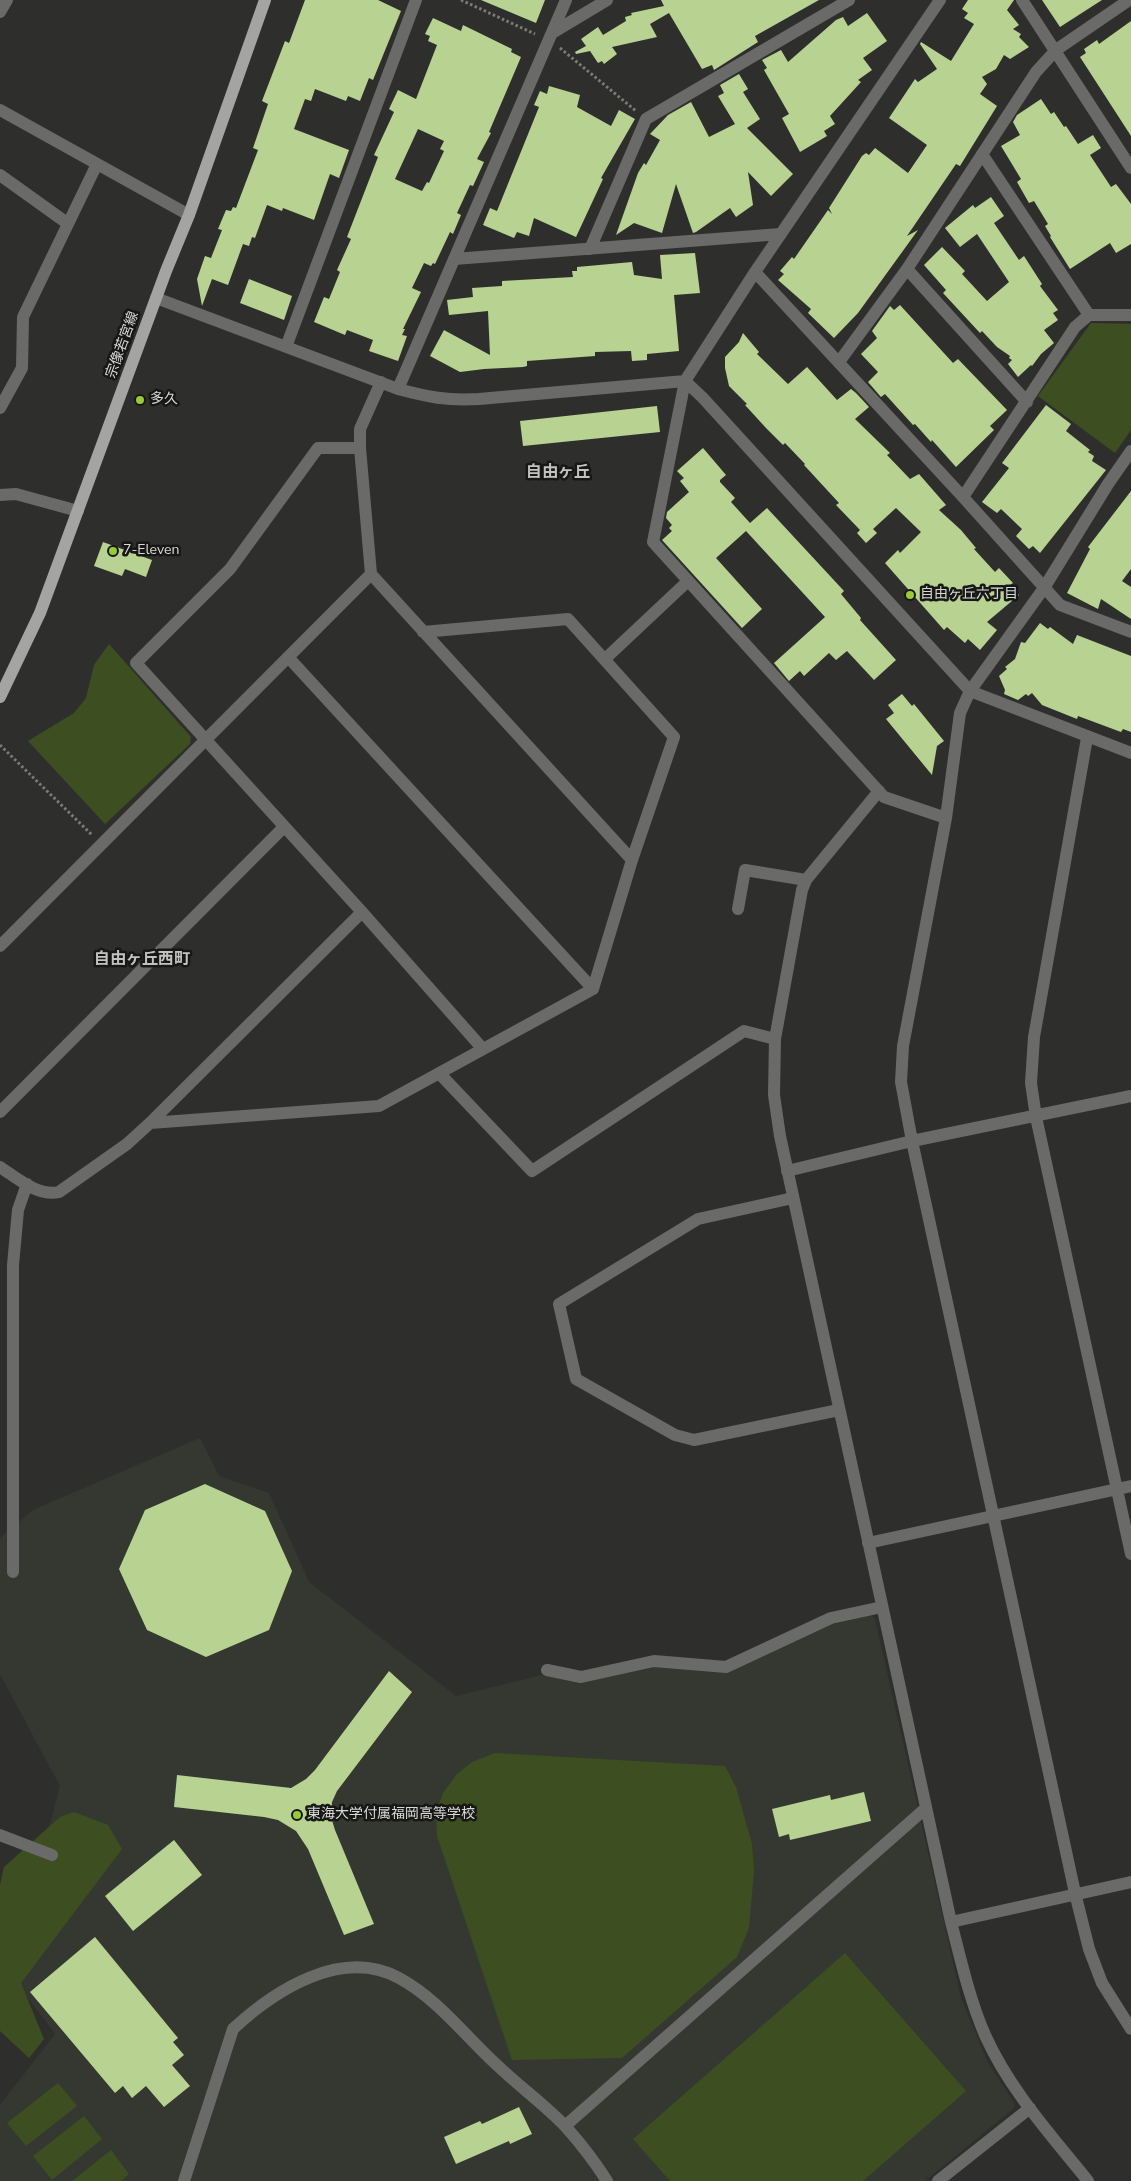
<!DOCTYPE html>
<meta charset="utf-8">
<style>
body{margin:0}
canvas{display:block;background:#2e2f2d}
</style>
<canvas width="1131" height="2181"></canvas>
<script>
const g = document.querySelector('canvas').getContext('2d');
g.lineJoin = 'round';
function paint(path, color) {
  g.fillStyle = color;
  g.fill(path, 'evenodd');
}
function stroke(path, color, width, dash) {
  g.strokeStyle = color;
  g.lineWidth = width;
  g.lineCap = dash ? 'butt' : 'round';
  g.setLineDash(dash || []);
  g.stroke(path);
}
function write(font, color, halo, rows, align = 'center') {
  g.font = font + ' "Nunito Sans","Noto Sans JP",sans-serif';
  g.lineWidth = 5;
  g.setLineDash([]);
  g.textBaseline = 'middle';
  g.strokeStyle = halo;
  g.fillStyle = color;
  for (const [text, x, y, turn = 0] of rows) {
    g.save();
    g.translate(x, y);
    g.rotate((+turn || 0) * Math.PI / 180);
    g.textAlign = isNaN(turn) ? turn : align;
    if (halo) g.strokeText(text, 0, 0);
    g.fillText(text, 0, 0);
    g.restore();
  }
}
const built = new Path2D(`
 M200,1438L219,1476L269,1493L309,1582L456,1696L542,1675L582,1682L657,1667L728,1672L833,1624L871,1615L875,1619L961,1998L988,2063L1015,2104L1013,2109L925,2181H0V2105L55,2034L5,1967L45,1843L60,1786L0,1674V1538L33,1510Z`);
const green = new Path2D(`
 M1091,323L1131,324V430L1115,453L1038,396Z
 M109,644L191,737L190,744L105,824L28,741L74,713L86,698L94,665Z
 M495,1753L725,1766L736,1787L752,1844L754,1871L749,1928L737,1957L622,2058L512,2060L437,1836L436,1812L443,1793L457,1774L472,1762Z
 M74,1812L108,1825L122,1849L21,1983L44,2039L29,2058L0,2031V1885L4,1867L60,1817Z
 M845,1953L966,2091L863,2181H670L633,2139Z
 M58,2083L77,2106L26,2146L7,2123Z
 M84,2116L102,2139L52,2180L33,2156Z
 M111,2150L129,2174L121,2181H72Z`);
const building = new Path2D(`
 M305,0H378L401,11L373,80L369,78L360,101L348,96L346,101L315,89L311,101L305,99L294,129L349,150L339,178L330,174L314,220L283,208L282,211L267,205L255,238L252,237L249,246L243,244L228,285L212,279L202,306L197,279L205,256L211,258L222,230L218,229L226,210L231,211L233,207L236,208L258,150L253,148L268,104L262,101L285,41L289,43Z
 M481,0H545L536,23Z
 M661,0H819L755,36L758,42L714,70L712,65L702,69L669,13L650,24L657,37L612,47L617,54L604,64L602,61L598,63L590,51L576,54L575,52L586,46L581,39L598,27L603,35L626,21L625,17L632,15L631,13L664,6Z
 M968,0H1014L1007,10L1019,25L1013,29L1021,34L1019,37L1029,47L1010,59L1004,55L996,69L982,77L987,84L980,94L997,106L960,166L956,164L907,236L918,230L858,313L834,338L808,313L811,309L778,280L784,274L780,271L792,257L794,259L828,210L832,214L829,208L862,156L866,153L869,155L875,148L908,173L927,145L889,118L915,79L918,82L937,69L920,44L921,42L951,61L974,24L964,18L968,13L962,9Z
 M1042,0H1102L1060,27Z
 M867,13L887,41L863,58L872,70L858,80L861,82L830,116L835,124L824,131L827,136L800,152L782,118L789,114L764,70L767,68L762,60L781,50L788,62L836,20L843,17L848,26Z
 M433,18L461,31L463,25L512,49L511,52L521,57L489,132L491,133L477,159L484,162L473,186L470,185L457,213L461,215L453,234L450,232L435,264L433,263L431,266L424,263L412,288L421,292L403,329H405L402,335L407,336L398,361L369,351L373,340L347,330L345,335L314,322L324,297L329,299L340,272L337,270L351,239L347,237L378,157L374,155L394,112L389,109L398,90L416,99L437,45L428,41L430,36L425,34ZM418,129L444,141L440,149L444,151L429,183L427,182L422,191L395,179Z
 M1131,21V136L1080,57L1086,53L1084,49L1097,40L1099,44Z
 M739,74L748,89L743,92L760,119L747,128L793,174L771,196L748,172L753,205L736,217L730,208L696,232L693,233L676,184L662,233L634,223L616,235L638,173L644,163L646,165L660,140L650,134L668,115L691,102L709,137L735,124L718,96L724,93L720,85Z
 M549,86L580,95L577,107L611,126L619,110L635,119L601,178L603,179L576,237L534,218L529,236L517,232L514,238L483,225L490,208L497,211L539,107L534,105L540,91L547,94Z
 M1041,99L1051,114L1054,112L1064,127L1066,126L1078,144L1093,135L1101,148L1090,155L1111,187L1116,184L1131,204V244L1116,253L1110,243L1070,269L1050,237L1051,236L1045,226L1048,224L1034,201L1029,203L1017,182L1021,179L1001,146L1020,135L1013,122L1017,115Z
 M991,197L1004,216L994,223L1019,260L1024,256L1042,284L1040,286L1058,310L1053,313L1058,320L1044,330L1054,343L1041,354L1032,366L1031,365L1018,377L1008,364L1012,360L1009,358L1010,356L997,347L982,331L980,333L943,293L946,290L924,265L942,247L965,271L962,274L987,301L1009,282L977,234L960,247L945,228L973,205L975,208Z
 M695,253L700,293L674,295L679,351L647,354V360L632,361L631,351L595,352V356L527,361V366L523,367L484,369L460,372L430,356L444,330L490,355L488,311L449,315L447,300L473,297L472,288L502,286V281L573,277L572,271H577V267L632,262L634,275L662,279L660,255Z
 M249,279L292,296L284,320L240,303Z
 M900,305L953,363L958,359L1007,410L990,426L994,430L956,467L932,440L931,442L915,424L913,425L885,394L881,397L868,382L878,372L861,354L877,338L872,331L890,306L894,310Z
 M743,333L759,352L757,354L788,384L807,367L837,400L851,389L856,393L869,407L855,419L890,453L887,455L910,479L919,474L946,505L939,510L961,530L976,548L974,549L995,572L999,568L1013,583L1010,585L1019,595L987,622L997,630L980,650L968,639L965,643L947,627L944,630L885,563L898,550L900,553L921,532L896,508L873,529L877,533L866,543L857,533L860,530L836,505L839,503L804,465L805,464L785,443L783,445L766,428L745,405L747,404L729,386L725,368V357L739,342Z
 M1046,405L1071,424L1066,431L1090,450L1088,452L1094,456L1092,461L1106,470L1040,553L1033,546L1029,549L1016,536L1022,529L1001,509L997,513L982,502L1009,468L1002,463Z
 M657,406L660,432L523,446L520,421Z
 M703,448L726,475L720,480V482L735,498L731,502L750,523L767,508L844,591L841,594L861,618L860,620L896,660L874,680L847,651L836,660L829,653L804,676L800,671L789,681L774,663L825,617L746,531L716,558L762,609L742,628L662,540L672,531L669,528L672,525L666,518L667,512L689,492L680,481L684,478L677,471Z
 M1131,491V569L1122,581L1131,587V619L1101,599L1098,609L1067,593L1090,549L1088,547Z
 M103,542L152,560L146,577L125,569L122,576L94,566Z
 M1040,623L1048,629L1050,627L1073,644L1077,635L1131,656V732L1123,729L1121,732L1078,716L1077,719L1042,705L1032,693L1028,696L1026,694L1018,700L1004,694L1005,690L999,676L1007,669L1005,667L1015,659L1021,642L1025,643Z
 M902,694L912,706L914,704L944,741L937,746L932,775L886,719L894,713L888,705Z
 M205,1484L265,1511L292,1571L269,1630L206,1657L147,1630L119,1569L145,1510Z
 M389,1671L412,1692L337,1791L332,1802L331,1817L335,1830L374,1924L344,1935L308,1849L296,1831L278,1820L264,1817L174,1807L177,1775L291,1788L306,1779L315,1770Z
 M864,1792L871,1821L790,1840L789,1834L779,1837L772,1809L830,1795L831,1800Z
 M174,1840L202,1875L133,1931L105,1896Z
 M95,1937L178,2038L173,2042L184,2055L172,2065L190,2086L164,2107L146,2086L132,2098L123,2086L115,2093L30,1992Z
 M519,2107L532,2134L510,2144L509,2141L456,2164L444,2137L480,2121L482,2124Z`);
const path = new Path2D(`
 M461,0L535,34
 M560,48L636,111
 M0,745L92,835`);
const minor = new Path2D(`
 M940,0L755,272L685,381L653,542L884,797L946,818
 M1022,0L1131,168
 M0,12L7,0
 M552,33L607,0
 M0,110L189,215
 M982,154L1089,315
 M0,175L67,223
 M590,249L646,119L849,0
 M454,259L781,234
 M907,269L1027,402
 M755,272L963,497L1060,605L1131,632
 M156,298L398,389C428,397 447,401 479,399L685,381L703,398L970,691L1131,753
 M286,347L416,0
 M839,362L907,269L1036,72L1056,50L1129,0
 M381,382L360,429V448L371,574L632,860
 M398,389L566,0
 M0,408L22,368L23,317L97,164
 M360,448H318L230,569L136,663L362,912L482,1048
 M1131,451L1108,484L1044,588L970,691L960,713L946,818L903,1046L901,1082L912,1141L1075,1893L1089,1949L1102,1983L1131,2029
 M0,495L16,494L78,511
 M963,497L1075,327L1089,315H1131
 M288,657L593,989
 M605,659L688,581
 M1087,738L1034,1037L1031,1083L1036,1117L1131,1554
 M879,791L806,880L802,890L775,1039L774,1095L780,1136L951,1922C961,1960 969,1998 985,2035C1009,2089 1051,2135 1088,2181
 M738,909L745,870L806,880
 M0,946L371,574
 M439,1073L532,1171L744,1031L775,1039
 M0,1112L284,827
 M150,1123L379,1106L593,989L632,860L674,737L568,619L423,632
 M0,1167C17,1178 38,1197 59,1192L127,1144L150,1123L362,912
 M787,1171L912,1141L1131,1096
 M793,1198L698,1219L559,1304L576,1379L675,1435L694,1440L839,1410
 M868,1543L1131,1486
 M13,1572V1265L18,1210L27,1184
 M547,1670L581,1677L654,1661L726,1667L831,1618L882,1607
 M0,1835L52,1855
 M951,1922L1131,1882
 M565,2126L926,1808
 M184,2181L233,2029C275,1990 342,1947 399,1978C438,1999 466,2037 498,2066C520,2087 545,2105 566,2127C581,2144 595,2162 607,2181
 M938,2181L1030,2108`);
const major = new Path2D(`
 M0,697L40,613L166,271L189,215L265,0`);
const markers = [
 [140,400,5,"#99cb35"],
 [113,551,5,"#99cb35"],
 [910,595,5,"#99cb35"],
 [297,1815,5,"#99cb35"]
];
const streetNames = [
 ["宗像若宮線",123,345,-70]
];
const poiNames = [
 ["多久",150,400],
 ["7-Eleven",123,551],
 ["自由ヶ丘六丁目",920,595],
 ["東海大学付属福岡高等学校",307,1815]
];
const quarterNames = [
 ["自由ヶ丘",558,473],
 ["自由ヶ丘西町",142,960]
];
paint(built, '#343830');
paint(green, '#3d4e21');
paint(building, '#b7d291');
stroke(path, '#7b7c7a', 3, [2.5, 2.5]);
stroke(minor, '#6a6b69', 12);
stroke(major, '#a4a5a3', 12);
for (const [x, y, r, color] of markers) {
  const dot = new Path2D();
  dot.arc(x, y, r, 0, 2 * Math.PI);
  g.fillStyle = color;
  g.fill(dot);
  stroke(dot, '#171716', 2);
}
write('14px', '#d9dad8', '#171716', streetNames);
write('14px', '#d9dad8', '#171716', poiNames, 'left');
write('bold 16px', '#c2c3c0', '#171716', quarterNames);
</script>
